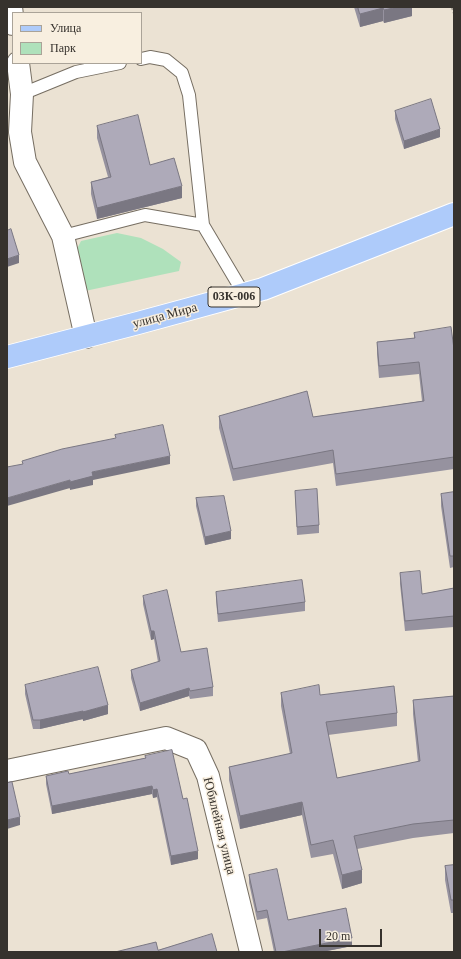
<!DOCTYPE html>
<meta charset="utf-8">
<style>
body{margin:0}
#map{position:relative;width:461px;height:959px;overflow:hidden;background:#ebe2d3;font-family:"Times New Roman",serif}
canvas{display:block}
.frame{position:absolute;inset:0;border:8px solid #36322d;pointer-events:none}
.legend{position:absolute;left:12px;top:12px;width:130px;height:52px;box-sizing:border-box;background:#f8efe0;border:1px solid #aaa398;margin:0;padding:5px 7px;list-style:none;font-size:12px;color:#36322d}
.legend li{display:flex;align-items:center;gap:8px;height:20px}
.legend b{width:20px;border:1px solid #aaa398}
.scale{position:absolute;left:319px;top:929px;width:63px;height:18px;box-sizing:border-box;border:2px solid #36322d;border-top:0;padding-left:5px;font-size:12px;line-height:14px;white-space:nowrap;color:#36322d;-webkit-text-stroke:3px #f8efe0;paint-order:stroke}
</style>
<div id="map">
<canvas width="461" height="959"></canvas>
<div class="frame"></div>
<ul class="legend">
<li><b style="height:5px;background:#aecbfa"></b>Улица</li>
<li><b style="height:11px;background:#afe1bb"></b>Парк</li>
</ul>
<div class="scale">20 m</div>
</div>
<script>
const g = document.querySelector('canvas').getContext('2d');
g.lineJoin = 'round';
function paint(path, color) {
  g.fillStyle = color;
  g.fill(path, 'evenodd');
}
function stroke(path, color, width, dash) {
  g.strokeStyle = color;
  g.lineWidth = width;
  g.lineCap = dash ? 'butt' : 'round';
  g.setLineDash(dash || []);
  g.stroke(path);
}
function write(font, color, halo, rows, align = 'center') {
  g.font = font + ' "Times New Roman",serif';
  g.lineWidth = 3;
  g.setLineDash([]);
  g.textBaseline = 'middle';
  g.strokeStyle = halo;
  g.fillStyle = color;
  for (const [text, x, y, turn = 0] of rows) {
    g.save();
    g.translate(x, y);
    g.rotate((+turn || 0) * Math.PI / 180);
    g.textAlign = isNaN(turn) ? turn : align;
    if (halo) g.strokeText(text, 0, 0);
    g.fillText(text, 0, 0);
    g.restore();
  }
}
const green = new Path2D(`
 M117,233L141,238L163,249L181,262L179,271L85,291L75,253L81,241Z`);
const path = new Path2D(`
 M452,7L454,13`);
const service = new Path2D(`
 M141,59L150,57L166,60L182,73L189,95L203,225
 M22,94L76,72L120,63
 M63,236L145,215L203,225L244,294`);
const minor = new Path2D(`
 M11,7L13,24
 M18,63L22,94L20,132L25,162L63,236L86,337
 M7,771L166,738L196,750L208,776L251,952`);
const primary = new Path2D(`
 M7,357L138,323L263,289L454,214`);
const wall = new Path2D(`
 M354,7H412V16L384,23L383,21L360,27Z
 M395,111L440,137L404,149L395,119Z
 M97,126L150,165L182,198L97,219L91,194V182L108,177L97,138Z
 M414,333L454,349V469L336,486L333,463L233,481L219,428V416L313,417L422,401L419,374L379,378L377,354V342L414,338Z
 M295,491L319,525V533L297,535Z
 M454,492V567L450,568L441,506V494Z
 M196,498L231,539L205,545L196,506Z
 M400,573L422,594L454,588V627L405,631L400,584Z
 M216,592L305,602V611L218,622L216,600Z
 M143,596L181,652L213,687V696L190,699L189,696L140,711L131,678V670L158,662L154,639L151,640L143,604Z
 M25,685L108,714L83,721V719L40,729H33L25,694Z
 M281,693L320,695L397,713V726L328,735L337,778L418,762L413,714V700L454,696V833L413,838L357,849L362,883L342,889L333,854L311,858L302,815L240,829L229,780V767L290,754L281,706Z
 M145,756L183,799L198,859L171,865L157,797L153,798L152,794L52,814L46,784V776L69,774L145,758Z
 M454,865V913H451L445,880V866Z
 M249,875L288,920L352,946L322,952H274L267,918L257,920L249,883Z`);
const shadedWall = new Path2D(`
 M398,7H412V16L384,23V10Z
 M383,8V21L360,27V14Z
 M440,129V137L404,149V141Z
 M182,186V198L97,219V208Z
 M19,255V263L7,267V259Z
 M170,456V464L93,480V485L70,490V482L92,472Z
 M70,480V488L7,506V498Z
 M231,531V539L205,545V537Z
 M151,631H154V639L151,640Z
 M189,688V696L140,711V703Z
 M108,705V714L83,721V712Z
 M83,711V719L40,729V720Z
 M152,786V794L52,814V806Z
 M157,789V797L153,798V790Z
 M302,802V815L240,829V816Z
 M20,817V825L7,829V820Z
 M198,851V859L171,865V856Z
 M362,870V883L342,889V875Z
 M352,938V946L322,952H282Z`);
const building = new Path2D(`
 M358,7H398L384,10L383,8L360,14Z
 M431,99L440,129L404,141L395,111Z
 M138,115L150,165L174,158L182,186L97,208L91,182L111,177L97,126Z
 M11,229L19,255L7,259V231Z
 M451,327L454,349V457L336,474L333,450L233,469L219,416L307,391L313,417L424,401L419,362L379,366L377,342L415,338L414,333Z
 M163,425L170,456L92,472L93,476L70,482V480L7,498V467L23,464L22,461L62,449L116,438L115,435Z
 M317,489L319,525L297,527L295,491Z
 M454,492V556H450L441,494Z
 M224,496L231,531L205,537L196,498Z
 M420,571L422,594L454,588V616L405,621L400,573Z
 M302,580L305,602L218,614L216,592Z
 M167,590L181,652L207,648L213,687L190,691L189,688L140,703L131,670L160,661L154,631H151L143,596Z
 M98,667L108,705L83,712V711L40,720H33L25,685Z
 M319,685L320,695L394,686L397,713L326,722L337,778L420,761L413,700L454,696V820L413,824L354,836L362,870L342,875L333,840L311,845L302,802L240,816L229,767L292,753L281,693Z
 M172,750L183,799L187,798L198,851L171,856L157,789L153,790L152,786L52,806L46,776L68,771L69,774L146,758L145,756Z
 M12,782L20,817L7,820V783Z
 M454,865V900H451L445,866Z
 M277,869L288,920L346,908L352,938L282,952H276L267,910L257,912L249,875Z
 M212,934L217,952H115L156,942L158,950Z`);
const shields = [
 [234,297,52]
];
const shieldNames = [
 ["03К-006",234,297]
];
const streetNames = [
 ["улица Мира",165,316,-15],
 ["Юбилейная улица",219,826,76]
];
paint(green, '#afe1bb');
stroke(service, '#766e62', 14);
stroke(minor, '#766e62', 24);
stroke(primary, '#fff', 24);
stroke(path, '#a8a196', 2.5, [3, 2]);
stroke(service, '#fff', 12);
stroke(minor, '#fff', 22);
stroke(primary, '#aecbfa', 22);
paint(wall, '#96929f');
paint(shadedWall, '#7a7782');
paint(building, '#aeaab9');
stroke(building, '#7a7782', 1);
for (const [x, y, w] of shields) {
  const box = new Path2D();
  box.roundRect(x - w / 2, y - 10, w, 20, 3);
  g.fillStyle = '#f8efe0';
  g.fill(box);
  stroke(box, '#36322d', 1);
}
write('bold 12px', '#36322d', null, shieldNames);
write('13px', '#36322d', '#f8efe0', streetNames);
</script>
